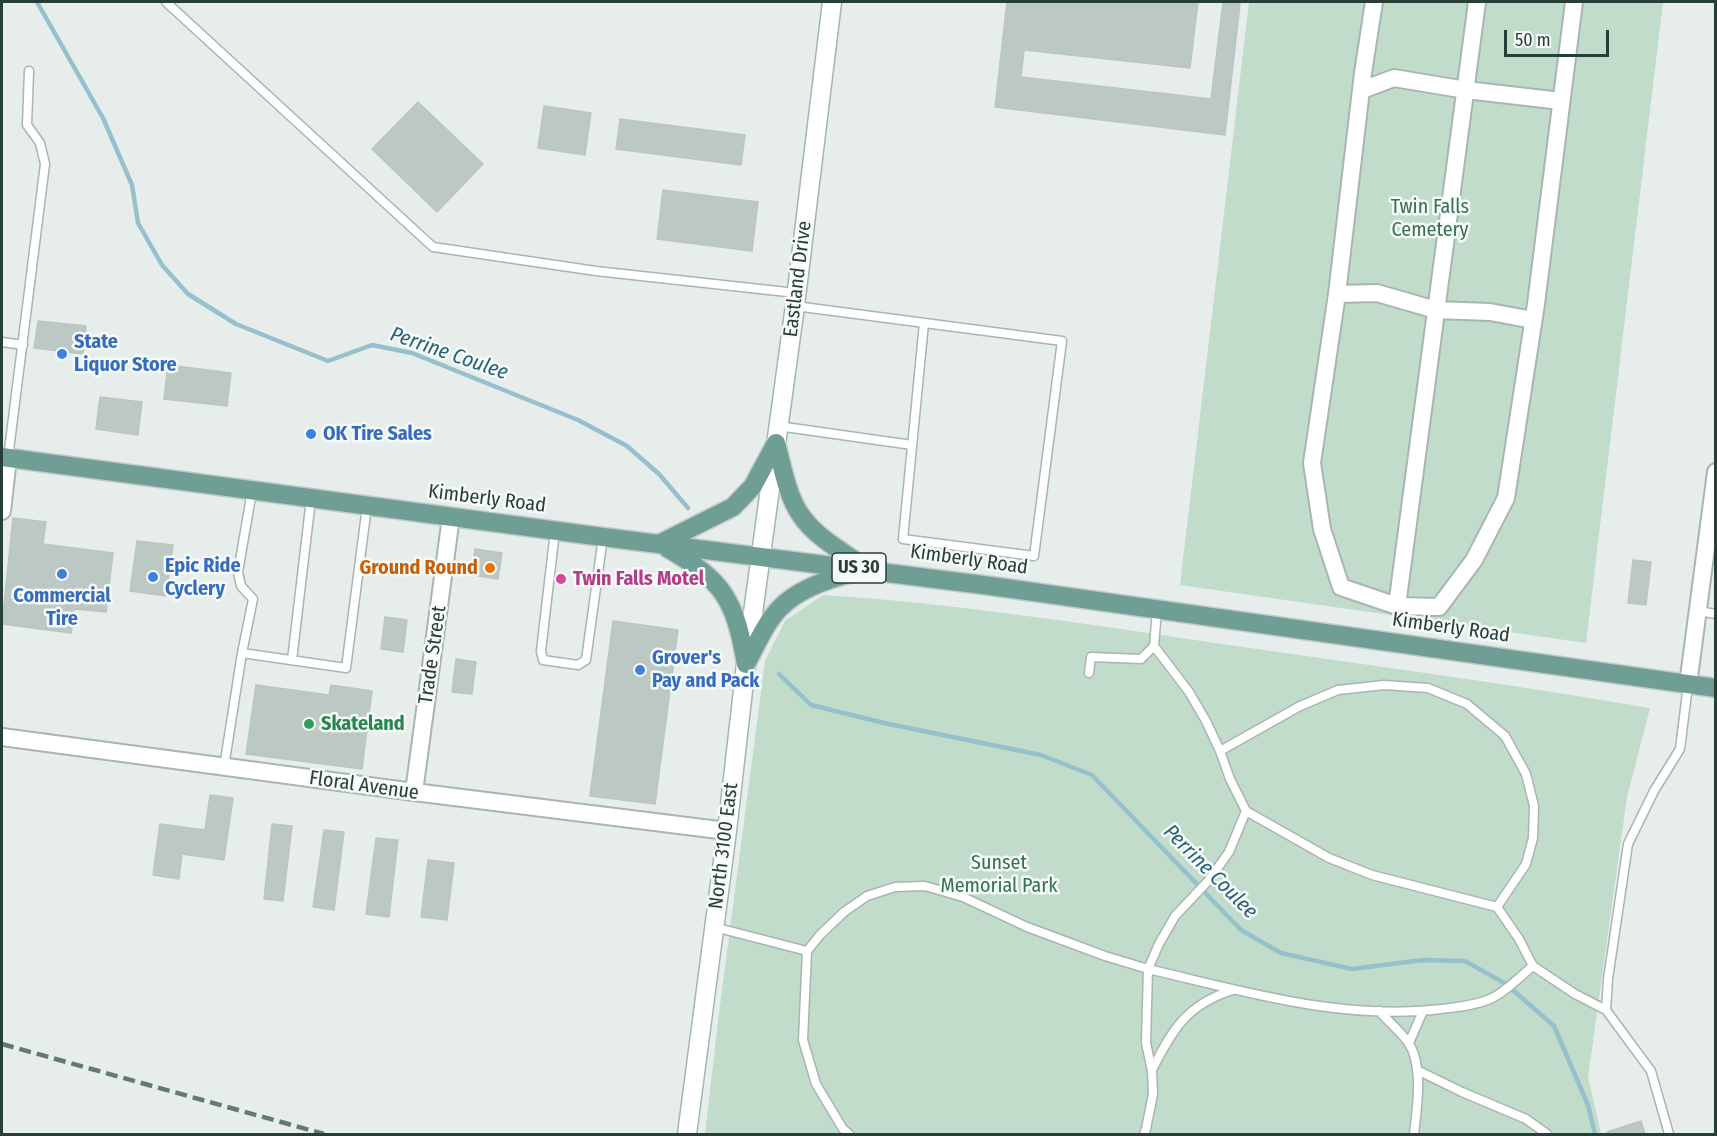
<!DOCTYPE html>
<style>
body{margin:0}
#map{position:relative;width:1717px;height:1136px;overflow:hidden;background:#e6edea;font-family:"Fira Sans Condensed",sans-serif}
canvas{display:block}
.frame{position:absolute;inset:0;border:3px solid #273e39;pointer-events:none}
.scale{position:absolute;left:1504px;top:30px;width:105px;height:27px;box-sizing:border-box;border:3px solid #273e39;border-top:0;padding-left:8px;font-size:18px;line-height:21px;white-space:nowrap;color:#273e39;-webkit-text-stroke:4px #f6faf8;paint-order:stroke}
</style>
<div id="map">
<canvas width="1717" height="1136"></canvas>
<div class="frame"></div>
<div class="scale">50 m</div>
</div>
<script>
const g = document.querySelector('canvas').getContext('2d');
g.lineJoin = 'round';
function paint(path, color) {
  g.fillStyle = color;
  g.fill(path, 'evenodd');
}
function stroke(path, color, width, dash) {
  g.strokeStyle = color;
  g.lineWidth = width;
  g.lineCap = dash ? 'butt' : 'round';
  g.setLineDash(dash || []);
  g.stroke(path);
}
function write(font, color, halo, rows, align = 'center') {
  g.font = font + ' "Fira Sans Condensed",sans-serif';
  g.lineWidth = 5;
  g.setLineDash([]);
  g.textBaseline = 'middle';
  g.strokeStyle = halo;
  g.fillStyle = color;
  for (const [text, x, y, turn = 0] of rows) {
    g.save();
    g.translate(x, y);
    g.rotate((+turn || 0) * Math.PI / 180);
    g.textAlign = isNaN(turn) ? turn : align;
    if (halo) g.strokeText(text, 0, 0);
    g.fillText(text, 0, 0);
    g.restore();
  }
}
const green = new Path2D(`
 M1249,2H1663L1586,643L1180,585Z
 M823,595C954,603 1085,624 1215,643C1360,664 1505,683 1650,708L1627,797L1588,1077L1601,1134H705L718,1021L765,661L785,621Z`);
const stream = new Path2D(`
 M37,2L103,118L132,185L138,223L162,265L188,294L236,324L328,361L372,345L412,353L578,420L627,446L659,474L688,508
 M779,674L811,705L884,723L1041,755L1092,775L1241,930L1281,953L1352,969L1423,960L1465,961L1506,984L1554,1026L1588,1105L1595,1134`);
const building = new Path2D(`
 M1007,2H1198L1190,68L1024,50L1021,77L1211,99L1223,2L1240,4L1225,135L995,107Z
 M418,102L483,164L437,212L372,149Z
 M544,106L591,113L585,155L538,148Z
 M620,119L745,135L741,165L616,149Z
 M663,190L758,202L752,251L657,239Z
 M38,321L86,326L83,354L34,348Z
 M168,365L231,373L227,406L164,399Z
 M100,397L142,402L138,435L96,429Z
 M13,518L46,522L43,544L113,553L106,612L74,609L71,633L2,624Z
 M137,541L173,545L166,596L130,591Z
 M475,549L502,553L498,579L471,575Z
 M1633,560L1651,562L1646,605L1628,603Z
 M385,617L407,620L403,652L381,649Z
 M613,621L678,630L655,804L590,796Z
 M456,659L476,662L472,694L452,692Z
 M256,685L329,695L331,685L372,691L362,769L246,754Z
 M210,795L233,798L224,860L182,854L179,879L153,875L160,824L205,830Z
 M272,824L292,826L283,901L264,899Z
 M324,830L344,832L334,910L313,907Z
 M376,838L398,840L389,917L366,914Z
 M428,860L454,863L447,920L421,917Z
 M1641,1121L1645,1134H1607V1132Z`);
const service = new Path2D(`
 M166,2L433,247L596,271L796,293
 M795,306L1062,341L1034,556L903,539L924,323
 M2,342L23,345
 M778,426L912,445
 M8,458L45,164L40,143L27,125L29,71
 M555,531L541,651L543,660L578,665L586,660L603,537
 M1157,610L1154,646L1189,692L1206,721L1220,751L1230,779L1246,811L1329,858L1372,875L1497,907
 M1698,611L1716,614
 M242,653L253,599L241,586L238,572L252,491
 M292,660L311,499
 M1089,673L1091,657L1141,659L1154,646
 M1220,751L1300,706L1338,690L1384,685L1428,688L1467,704L1505,736L1526,774L1534,806L1533,838L1526,864L1497,907L1519,939L1533,966L1575,994L1606,1010
 M224,767L242,653L346,668L367,506
 M714,927L807,951
 M1379,1011C1388,1021 1400,1031 1408,1042C1424,1066 1417,1107 1414,1134
 M1409,1043L1423,1011
 M1152,1070C1172,1030 1187,1004 1233,990
 M1417,1070L1462,1092L1526,1119L1547,1134
 M849,1134L843,1129L816,1084L803,1040L807,951L820,935L844,912L867,896L895,887L925,886L963,897L1027,927L1105,956L1148,969L1159,944L1175,916L1209,880L1229,852L1246,811
 M1144,1134L1146,1129L1153,1094L1152,1071L1146,1043L1148,969C1243,991 1342,1021 1441,1009C1457,1007 1474,1006 1490,999C1506,992 1519,977 1533,966
 M1669,1134L1651,1071L1606,1010L1608,979L1628,844L1654,791L1680,749L1688,685`);
const minor = new Path2D(`
 M1374,2L1363,73L1337,294L1312,463L1322,529L1341,587L1397,606L1439,607L1474,560L1506,498L1536,304L1574,2
 M1362,90L1394,78L1466,90L1561,101
 M1337,294L1377,293L1436,310L1490,312L1533,320
 M2,511L8,458
 M1397,606L1477,2
 M1688,685L1716,472
 M2,737L414,792L727,831
 M414,792L451,517`);
const secondary = new Path2D(`
 M687,1134L727,831L746,664L795,306L832,2`);
const primary = new Path2D(`
 M776,443C782,465 787,495 800,514C815,537 842,551 864,567
 M2,457L603,537L991,586L1716,688
 M659,544L733,507L753,486L776,443
 M667,548C724,581 735,600 746,664
 M746,664C756,646 765,623 780,608C798,589 831,578 856,572`);
const rail = new Path2D(`
 M2,1044L324,1134`);
const markers = [
 [62,354,6,"#3f7fe0"],
 [311,434,6,"#3f7fe0"],
 [490,568,6,"#e8710a"],
 [62,574,6,"#3f7fe0"],
 [153,577,6,"#3f7fe0"],
 [561,579,6,"#d1479c"],
 [640,670,6,"#3f7fe0"],
 [309,724,6,"#2e9e5b"]
];
const shields = [
 [859,568,54]
];
const shieldNames = [
 ["US 30",859,568]
];
const parkNames = [
 ["Twin Falls",1430,207],
 ["Cemetery",1430,230],
 ["Sunset",999,863],
 ["Memorial Park",999,886]
];
const streetNames = [
 ["Eastland Drive",798,279,-83],
 ["Kimberly Road",487,499,7],
 ["Kimberly Road",969,560,8],
 ["Kimberly Road",1451,628,8],
 ["Trade Street",433,655,-82],
 ["Floral Avenue",364,786,8],
 ["North 3100 East",724,846,-83]
];
const shopNames = [
 ["State",74,342],
 ["Liquor Store",74,365],
 ["OK Tire Sales",323,434],
 ["Epic Ride",165,566],
 ["Cyclery",165,589],
 ["Commercial",62,596,"center"],
 ["Tire",62,619,"center"],
 ["Grover's",652,658],
 ["Pay and Pack",652,681]
];
const foodNames = [
 ["Ground Round",478,568]
];
const hotelNames = [
 ["Twin Falls Motel",573,579]
];
const leisureNames = [
 ["Skateland",321,724]
];
const waterNames = [
 ["Perrine Coulee",449,354,19],
 ["Perrine Coulee",1210,872,45]
];
paint(green, '#c1dcca');
stroke(stream, '#95c0cc', 4.5);
paint(building, '#bbc8c4');
stroke(building, '#b9c6c2', 1.5);
stroke(service, '#a9b5b1', 11);
stroke(minor, '#a9b5b1', 20);
stroke(secondary, '#a2b5af', 21);
stroke(primary, '#c3c9c8', 21);
stroke(service, '#fff', 8);
stroke(minor, '#fff', 16);
stroke(secondary, '#fff', 18);
stroke(primary, '#6f9e95', 18);
stroke(rail, '#627974', 4.5, [12, 6]);
for (const [x, y, r, color] of markers) {
  const dot = new Path2D();
  dot.arc(x, y, r, 0, 2 * Math.PI);
  g.fillStyle = color;
  g.fill(dot);
  stroke(dot, '#f6faf8', 2);
}
for (const [x, y, w] of shields) {
  const box = new Path2D();
  box.roundRect(x - w / 2, y - 15, w, 30, 4.5);
  g.fillStyle = '#f6faf8';
  g.fill(box);
  stroke(box, '#273e39', 1.5);
}
write('bold 18px', '#273e39', null, shieldNames);
write('20px', '#35704f', '#f6faf8', parkNames);
write('20px', '#273e39', '#f6faf8', streetNames);
write('bold 20px', '#366cbe', '#f6faf8', shopNames, 'left');
write('bold 20px', '#c56008', '#f6faf8', foodNames, 'right');
write('bold 20px', '#b23c85', '#f6faf8', hotelNames, 'left');
write('bold 20px', '#27864d', '#f6faf8', leisureNames, 'left');
write('italic 21px', '#276274', '#f6faf8', waterNames);
</script>
